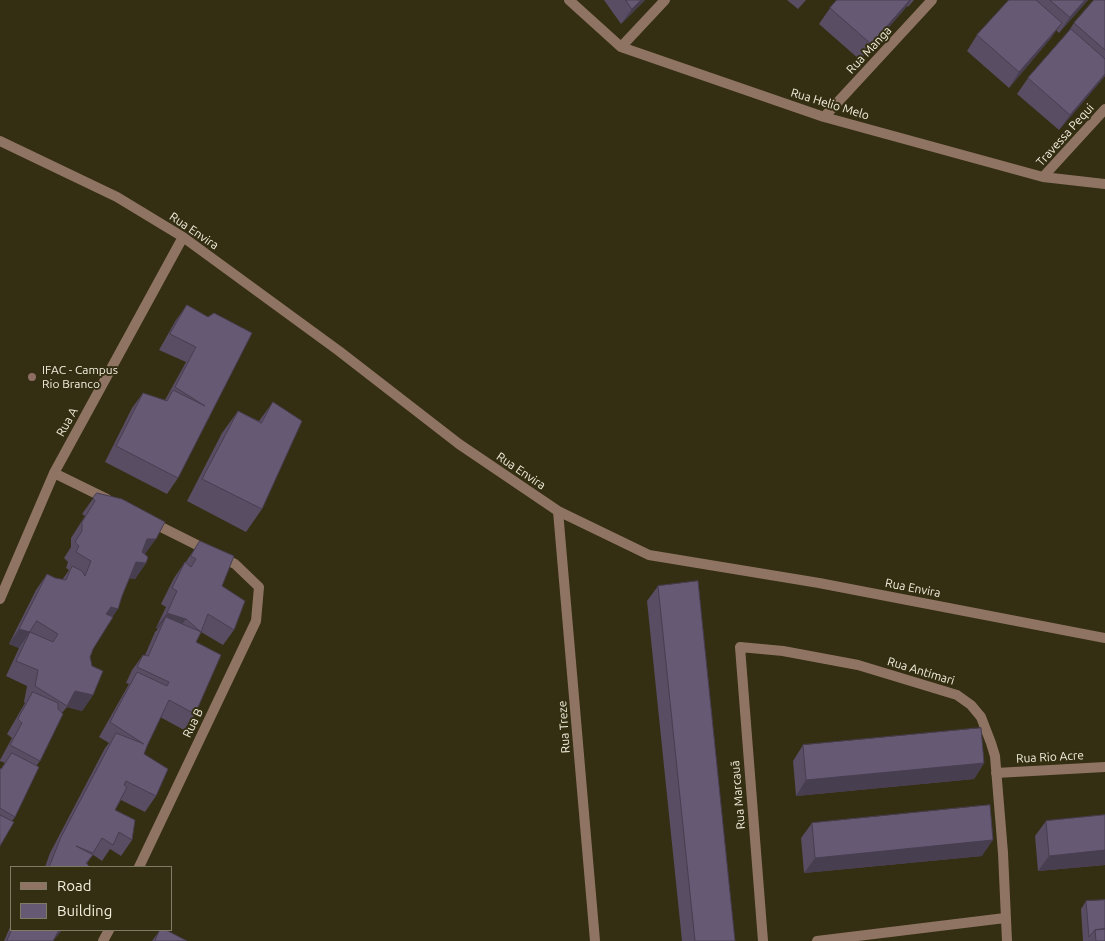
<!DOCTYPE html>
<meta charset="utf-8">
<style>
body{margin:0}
#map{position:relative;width:1105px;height:941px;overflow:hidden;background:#342e12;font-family:Ubuntu,sans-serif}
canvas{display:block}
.legend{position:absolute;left:10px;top:866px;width:162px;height:65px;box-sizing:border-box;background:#342e12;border:1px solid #807b64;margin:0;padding:6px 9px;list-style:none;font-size:15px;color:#f3efde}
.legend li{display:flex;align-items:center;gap:10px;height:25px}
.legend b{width:25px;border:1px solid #807b64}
</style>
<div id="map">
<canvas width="1105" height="941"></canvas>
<ul class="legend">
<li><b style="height:6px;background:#8f7464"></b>Road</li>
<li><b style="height:14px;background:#665973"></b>Building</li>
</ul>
</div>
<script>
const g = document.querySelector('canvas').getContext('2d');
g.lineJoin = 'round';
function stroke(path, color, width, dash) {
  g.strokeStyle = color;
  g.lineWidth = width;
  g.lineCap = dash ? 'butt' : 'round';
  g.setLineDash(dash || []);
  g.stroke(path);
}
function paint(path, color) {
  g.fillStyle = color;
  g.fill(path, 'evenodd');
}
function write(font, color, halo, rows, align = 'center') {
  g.font = font + ' Ubuntu,sans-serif';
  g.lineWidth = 4;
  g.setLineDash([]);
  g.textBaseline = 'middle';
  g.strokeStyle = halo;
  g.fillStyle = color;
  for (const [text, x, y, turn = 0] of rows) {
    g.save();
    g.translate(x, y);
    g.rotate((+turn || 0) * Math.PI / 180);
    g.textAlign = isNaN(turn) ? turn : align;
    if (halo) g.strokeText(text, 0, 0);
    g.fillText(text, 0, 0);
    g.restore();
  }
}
const minor = new Path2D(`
 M569,0L621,47L824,117L1043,177L1105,184
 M621,47L665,0
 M824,117L932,0
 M0,141L117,197L183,237L339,351L459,444L558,511L649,555L819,583L1105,638
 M1043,177L1105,109
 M54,473L107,499
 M558,511L595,941
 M0,599L54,473L183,237
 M996,773L1105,767
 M139,867L256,621L259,587L235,564L151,522
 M103,941L109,930
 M763,941L740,647L783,651L858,665L957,695L971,705L981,717L991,743L995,756L1003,853L1007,941
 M817,941L1005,918`);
const wall = new Path2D(`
 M604,0H645L621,24Z
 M787,0H806L798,9Z
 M837,0H914L908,7L907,6L903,11L860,60L819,24L830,8Z
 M1009,0H1088L1059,33L1056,30L1051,38L1009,88L967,51L977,35Z
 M1105,0V76L1059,130L1017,94L1028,78L1065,36L1074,23Z
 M187,305L208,317L252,333L178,478L167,494L105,462L132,408L143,393L165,400L186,362L159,350L176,320Z
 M273,402L262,509L246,532L187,501L222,433L238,411L259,421Z
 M97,493L145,554L146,563L135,579L129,578L112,617L93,649L90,657L93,695L82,711L67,707L62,713L40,761L36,766L15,817L12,821L0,846V768L1,769L5,763L0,761V760L12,738L7,734L25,703L24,702L27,686L6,676L19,648L9,644L36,590L47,574L55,578L62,580L69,570L66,568L68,562L64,558L71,547V538L85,516L82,514Z
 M200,541L222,586L234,630L223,645L201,632L196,642L195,714L184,730L160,717L147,746L144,754L156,796L145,812L121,800L115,810L132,840L121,856L110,849L102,861L92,854L87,864L90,867H45L50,853L105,748L109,743L99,737L129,684L126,683L132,670L143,655H145L155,632L158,629L156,628L166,607L161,604L174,578L185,562V563Z
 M658,586L735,941H682L647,601Z
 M803,745L984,763L974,779L796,796L793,761Z
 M1105,815V865L1038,871L1035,836L1046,821Z
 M812,823L982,856L804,873L801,838Z
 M1086,901L1105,941H1083L1081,909Z
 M11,925V930H62L57,936L56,937L53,941H4Z
 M160,930H166L187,941H152Z`);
const shadedWall = new Path2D(`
 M641,0H645L621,24L632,9Z
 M910,0H911L903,11L860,60L871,44Z
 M1085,0H1088L1059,33L1070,17Z
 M1062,23L1051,38L1009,88L1019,72Z
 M1105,74V76L1101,81L1059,130L1070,115Z
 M147,539H156L145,554H136Z
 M136,562L146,563L135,579L125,578Z
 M111,607L118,609L107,625L100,622Z
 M167,613L186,619L175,635L166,617L158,629L156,628Z
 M19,629L30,632L19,648L9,644Z
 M75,691L93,695L82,711L67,707Z
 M984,763L974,779L796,796L806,780Z
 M993,840L982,856L804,873L815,858Z
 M1105,850V865L1038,871L1049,856Z
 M58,930H62L57,936L52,938Z`);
const building = new Path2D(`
 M626,0H641L632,9Z
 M837,0H910L871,44L830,8Z
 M1009,0H1036L1062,23L1019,72L977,35Z
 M1050,0H1085L1070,17Z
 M1094,0H1105V50L1074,23Z
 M1071,29L1105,59V74L1070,115L1028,78Z
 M187,305L208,317L214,313L252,333L178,478L116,446L143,393L167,401L173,390L205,406L175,387L196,347L170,334Z
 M273,402L302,421L262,509L202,479L238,411L261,423Z
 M97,493L122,499L165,522L156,539H147L142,552L148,557L146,563L136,562L122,596L118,609L111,607L106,614L113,617L93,649L90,657L92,666L103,671L93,695L75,691L67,706L35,686L38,670L16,661L30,632L19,629L47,574L55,578L66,580L72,566L82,571L85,576L91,561L76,552L79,546L75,542L82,531V522L95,501L93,498ZM37,621L58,634L53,642L30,632Z
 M200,541L234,556L222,586L245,601L234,630L208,614L201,632L186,619L167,613L177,591L172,588L185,562L191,567L196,559L191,556Z
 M698,581L735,941H695L658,586Z
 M166,617L201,632L196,642L221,655L195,714L169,700L147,746L144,754L168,769L156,796L126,781L124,785L127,787L115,810L135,820L132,840L119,832L113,845L102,838L93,853L76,846L93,855L86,863L90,867H49L61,837L116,733L144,744L110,722L137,672L167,686L169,682L137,667L143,655L148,656Z
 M33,692L58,703V709L63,714L40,761L10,745L22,723L18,719Z
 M981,728L984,763L806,780L803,745Z
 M12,753L39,767L15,817L0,808V768L1,769Z
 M990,805L993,840L815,858L812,823Z
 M0,815L14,822L0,846Z
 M1105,815V850L1049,856L1046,821Z
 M1105,900V929L1095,930L1089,937L1086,901Z
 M1105,929V941H1096L1095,930Z
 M12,930H59L53,941H7Z
 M160,930H166L187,941H155Z`);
const markers = [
 [32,377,5,"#8d6e63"]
];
const streetNames = [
 ["Rua Manga",869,50,-47],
 ["Rua Helio Melo",830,104,17],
 ["Travessa Pequi",1065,135,-48],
 ["Rua Envira",194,231,34],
 ["Rua A",67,422,-61],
 ["Rua Envira",521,471,34],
 ["Rua Envira",913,588,11],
 ["Rua Antimari",921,671,17],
 ["Rua B",193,723,-64],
 ["Rua Treze",564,727,-94],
 ["Rua Rio Acre",1050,757,-3],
 ["Rua Marcauã",738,795,-95]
];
const poiNames = [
 ["IFAC - Campus",42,370],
 ["Rio Branco",42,384]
];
stroke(minor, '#8f7464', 10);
paint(wall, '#584d63');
paint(shadedWall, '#473e50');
paint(building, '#665973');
stroke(building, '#473e50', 1);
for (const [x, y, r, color] of markers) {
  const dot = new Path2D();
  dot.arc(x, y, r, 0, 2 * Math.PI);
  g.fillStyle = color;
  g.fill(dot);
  stroke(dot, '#342e12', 2);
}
write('12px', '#f3efde', '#342e12', streetNames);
write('12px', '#f3efde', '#342e12', poiNames, 'left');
</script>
